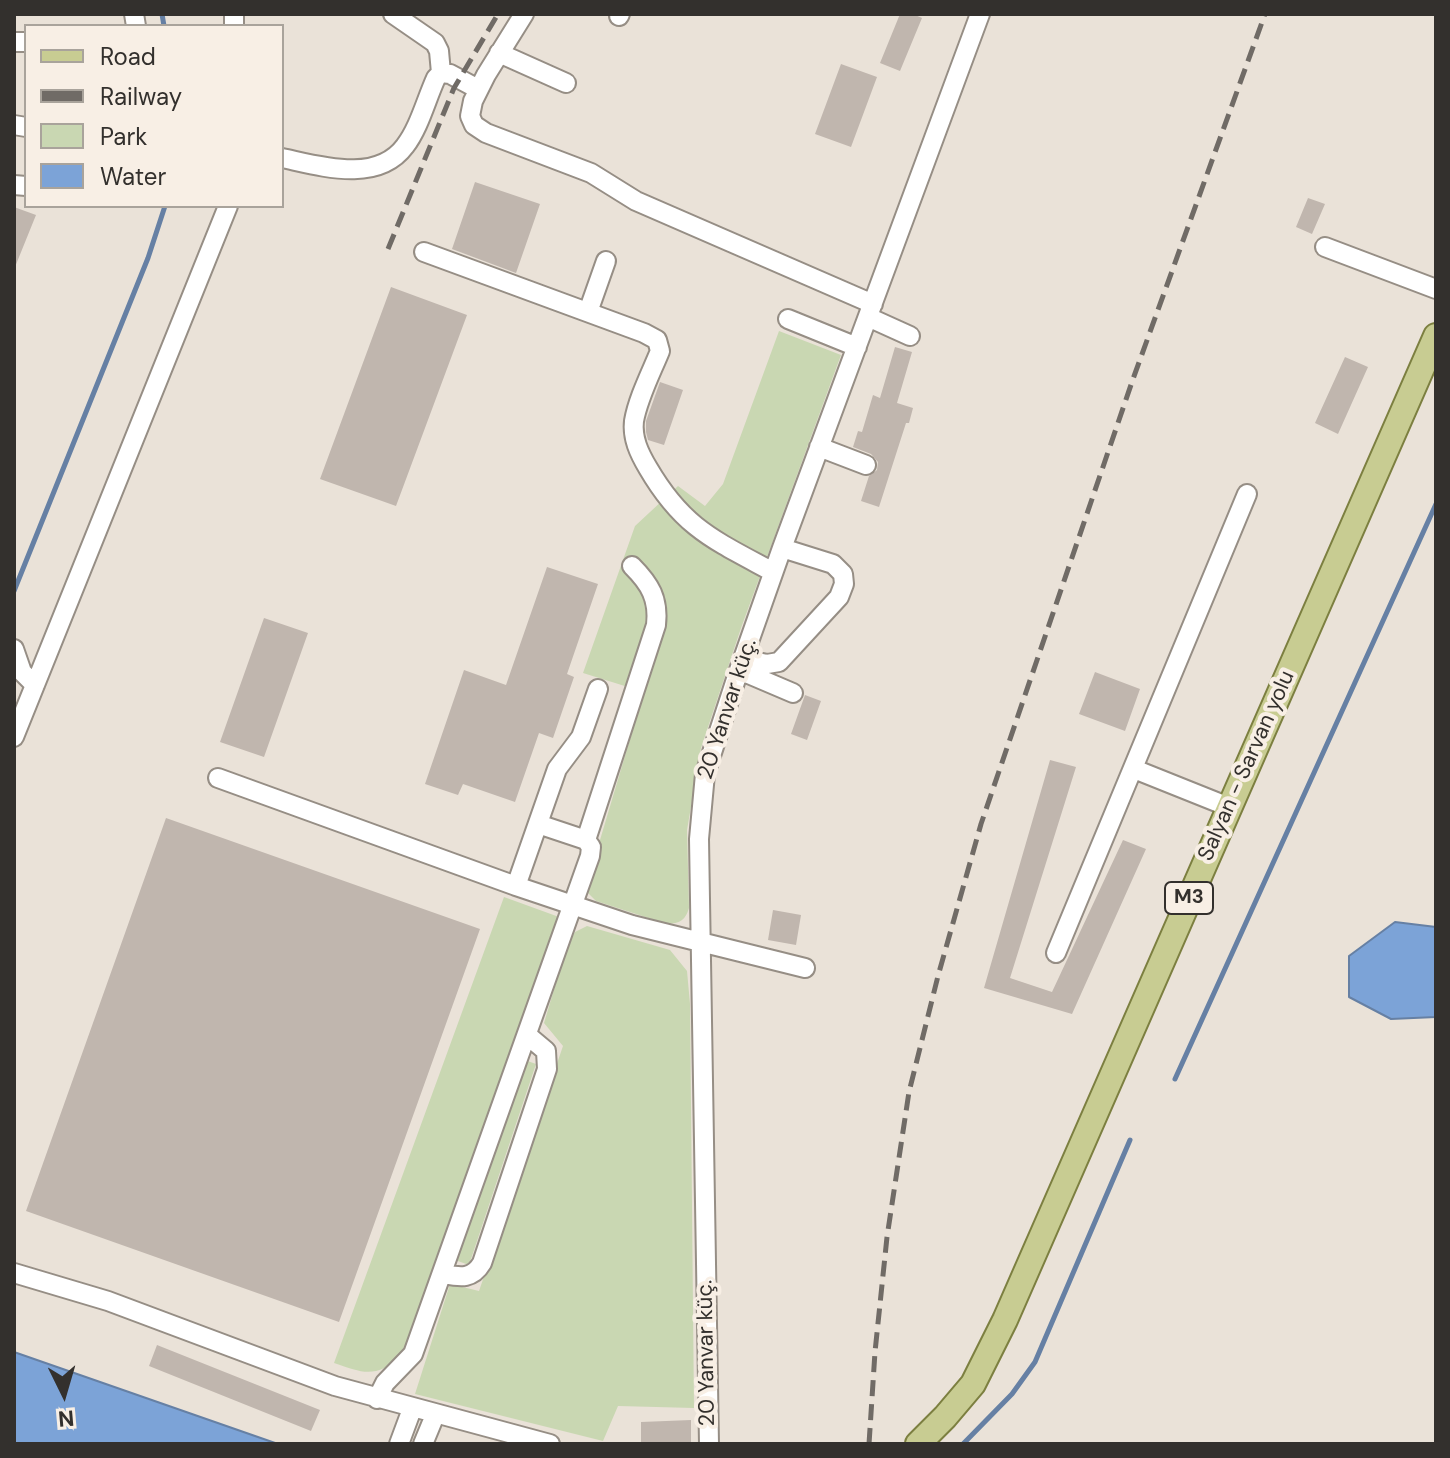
<!DOCTYPE html>
<meta charset="utf-8">
<style>
body{margin:0}
#map{position:relative;width:1450px;height:1458px;overflow:hidden;background:#eae2d8;font-family:"DM Sans",sans-serif}
canvas{display:block}
.frame{position:absolute;inset:0;border:16px solid #33302d;pointer-events:none}
.legend{position:absolute;left:24px;top:24px;width:260px;height:184px;box-sizing:border-box;background:#f8efe5;border:2px solid #a9a39b;margin:0;padding:10px 14px;list-style:none;font-size:24px;color:#33302d}
.legend li{display:flex;align-items:center;gap:16px;height:40px}
.legend b{width:40px;border:2px solid #a9a39b}
.north{position:absolute;left:24px;top:1354px;width:80px;height:80px;-webkit-text-stroke:6px #f8efe5;paint-order:stroke;rotate:175deg;font-size:22px;font-weight:700;line-height:32px;text-align:center;color:#33302d}
.north::after{content:'';display:block;margin:auto;width:28px;height:36px;background:#33302d;clip-path:polygon(50% 0,100% 100%,50% 72%,0 100%)}
</style>
<div id="map">
<canvas width="1450" height="1458"></canvas>
<div class="frame"></div>
<ul class="legend">
<li><b style="height:10px;background:#c8cc92"></b>Road</li>
<li><b style="height:10px;background:#706b66"></b>Railway</li>
<li><b style="height:22px;background:#c9d7b2"></b>Park</li>
<li><b style="height:22px;background:#7ca3d7"></b>Water</li>
</ul>
<div class="north">N</div>
</div>
<script>
const g = document.querySelector('canvas').getContext('2d');
g.lineJoin = 'round';
function paint(path, color) {
  g.fillStyle = color;
  g.fill(path, 'evenodd');
}
function stroke(path, color, width, dash) {
  g.strokeStyle = color;
  g.lineWidth = width;
  g.lineCap = dash ? 'butt' : 'round';
  g.setLineDash(dash || []);
  g.stroke(path);
}
function write(font, color, halo, rows, align = 'center') {
  g.font = font + ' "DM Sans",sans-serif';
  g.lineWidth = 8;
  g.setLineDash([]);
  g.textBaseline = 'middle';
  g.strokeStyle = halo;
  g.fillStyle = color;
  for (const [text, x, y, turn = 0] of rows) {
    g.save();
    g.translate(x, y);
    g.rotate((+turn || 0) * Math.PI / 180);
    g.textAlign = isNaN(turn) ? turn : align;
    if (halo) g.strokeText(text, 0, 0);
    g.fillText(text, 0, 0);
    g.restore();
  }
}
const green = new Path2D(`
 M779,331L841,355L741,628L701,748L687,830L689,908C685,921 680,923 667,924L596,901L588,893L589,877L644,692L583,673L635,526L678,486L705,506L723,484Z
 M504,897L559,917L403,1355C376,1378 365,1374 334,1363Z
 M587,926L670,950L687,971L690,1004L694,1408L618,1406L603,1441L415,1394L450,1284L479,1291L563,1046L544,1023L567,946L575,932Z
 M522,1059L536,1064L469,1265L455,1260Z`);
const water = new Path2D(`
 M1395,922L1436,927V1017L1391,1019L1349,997V956Z
 M14,1352L278,1444H14Z`);
const stream = new Path2D(`
 M162,14L164,26
 M14,591L148,258L165,206
 M1175,1079L1436,504
 M963,1444L1012,1394L1035,1362L1130,1140`);
const building = new Path2D(`
 M900,14H913L922,18L900,71L880,63Z
 M841,64L877,77L851,147L815,134Z
 M475,182L540,204L516,273L452,249Z
 M1308,198L1325,204L1312,234L1296,227Z
 M14,207L36,215L15,267H14Z
 M391,287L467,315L396,506L320,479Z
 M895,347L912,352L897,403L913,408L909,423H906L879,507L861,501L869,476L877,470L878,462L871,454L853,447L858,431L862,432L873,395L880,398Z
 M1345,357L1368,367L1338,434L1315,423Z
 M660,382L683,390L664,445L648,440L646,432V421Z
 M547,567L598,584L567,674L574,677L553,738L539,733L515,802L463,784L458,795L425,784L464,670L506,685Z
 M264,618L308,633L264,757L220,742Z
 M1095,672L1140,689L1125,731L1079,714Z
 M805,695L821,701L807,740L791,734Z
 M1050,760L1076,767L1010,978L1052,992L1123,840L1146,849L1072,1014L984,988Z
 M166,818L480,929L339,1322L26,1211Z
 M773,910L801,915L796,945L768,940Z
 M157,1345L320,1410L311,1431L149,1366Z
 M691,1420V1444H641V1422Z`);
const minor = new Path2D(`
 M134,14L136,26
 M234,14V26
 M393,14L435,43L439,51L441,73
 M524,14L486,75L473,101L470,116L474,125L486,133L591,173L636,201L873,304
 M619,16L620,14
 M14,42H26
 M499,53L566,83
 M14,125L26,127
 M282,158C320,166 377,184 405,146C419,128 426,100 436,78L441,73L450,74L478,89
 M14,185L26,186
 M1325,247L1436,289
 M424,252L644,333L657,340L660,351C651,373 638,398 634,421C632,438 639,453 648,468C683,528 714,540 773,572
 M588,312L606,261
 M868,317L910,336
 M788,319L857,347
 M819,447L866,465
 M14,649L22,672L35,685
 M743,659L767,664L779,662L839,597L844,584L843,574L833,564L782,548
 M739,670L793,693
 M598,689L581,737L557,769L516,886L632,925L805,968
 M14,737L228,206
 M1134,769L1229,807
 M218,778L516,886
 M586,840L656,625C659,599 650,584 632,566
 M1056,953L1247,494
 M14,1273L108,1301L335,1386L550,1444
 M442,1274C460,1277 472,1280 482,1263L547,1069L546,1051L527,1035
 M377,1399L385,1383L413,1354L590,856L591,847L586,840L538,824
 M399,1444L412,1409
 M423,1444L435,1415
 M709,1444L699,839L705,774L739,670L782,548L980,14`);
const major = new Path2D(`
 M918,1444L945,1417L973,1384L1005,1320L1436,336`);
const rail = new Path2D(`
 M388,249L454,88L498,14
 M869,1444L875,1352L887,1237L909,1092L938,976L981,824L1133,379L1265,14`);
const shields = [
 [1189,898,48]
];
const shieldNames = [
 ["M3",1189,898]
];
const streetNames = [
 ["20 Yanvar küç.",728,709,-72],
 ["Salyan - Sarvan yolu",1247,766,-66],
 ["20 Yanvar küç.",707,1353,-91]
];
paint(green, '#c9d7b2');
paint(water, '#7ca3d7');
stroke(water, '#6680a4', 2);
stroke(stream, '#6680a4', 5);
paint(building, '#c0b6ae');
stroke(minor, '#968e85', 22);
stroke(major, '#7c7f40', 28);
stroke(minor, '#fff', 18);
stroke(major, '#c8cc92', 24);
stroke(rail, '#706b66', 5, [16, 8]);
for (const [x, y, w] of shields) {
  const box = new Path2D();
  box.roundRect(x - w / 2, y - 16, w, 32, 6);
  g.fillStyle = '#f8efe5';
  g.fill(box);
  stroke(box, '#33302d', 2);
}
write('bold 20px', '#33302d', null, shieldNames);
write('22px', '#33302d', '#f8efe5', streetNames);
</script>
